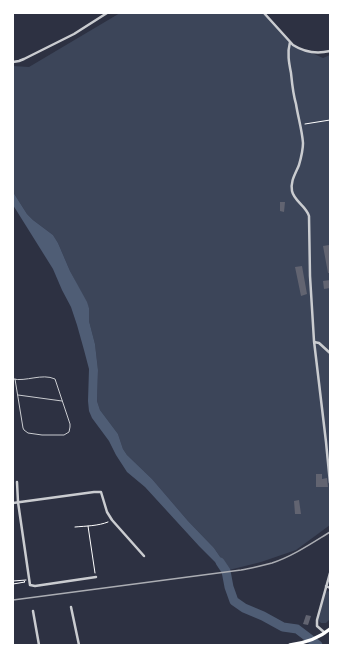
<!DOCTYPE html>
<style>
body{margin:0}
#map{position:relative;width:343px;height:658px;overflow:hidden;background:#2d3142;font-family:"DejaVu Sans",sans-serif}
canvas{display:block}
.frame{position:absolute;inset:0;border:14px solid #fff;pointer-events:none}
</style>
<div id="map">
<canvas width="343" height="658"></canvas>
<div class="frame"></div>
</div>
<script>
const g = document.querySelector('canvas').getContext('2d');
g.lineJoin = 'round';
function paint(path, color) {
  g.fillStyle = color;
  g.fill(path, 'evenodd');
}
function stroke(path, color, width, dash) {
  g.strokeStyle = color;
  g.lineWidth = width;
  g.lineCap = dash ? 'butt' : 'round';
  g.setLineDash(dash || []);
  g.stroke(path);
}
const green = new Path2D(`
 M120,13H265L294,45L323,58L330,55V525L296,550L261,562L229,570L214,548L188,521L152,479L127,455L123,449L118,434L100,410L97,401L98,370L95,344L89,321V308L70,271L58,243L53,235L33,220L27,214L13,192V66L29,67Z
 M328,591L330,592V619L326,623H321L318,620L326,592Z`);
const water = new Path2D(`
 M13,192L27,214L33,220L53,235L58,243L70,271L87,302L89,308V321L95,344L98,370L97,401L100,410L118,434L123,449L127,455L152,479L188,521L214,548L229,570L224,571L199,546L145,487L127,472L116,455L109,441L92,418L89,411L88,401L89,369L84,350L77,325L71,307L62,290L53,269L13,205Z`);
const river = new Path2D(`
 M220,562L226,571L229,587L234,601L244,608L263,616L283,627L297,629L318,645`);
const building = new Path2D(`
 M280,202H285L284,212L280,211Z
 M329,245L330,251V273H328L323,246Z
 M302,266L307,294L301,296L295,267Z
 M330,280V288L324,289L323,281Z
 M316,474H322V479L327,478L328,487H316Z
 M299,500L301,514H295L294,501Z
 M306,615L311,616L308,625L303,624Z`);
const path = new Path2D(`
 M13,13H18
 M305,124L330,120
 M88,526L95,573
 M75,527C86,526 98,526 108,522
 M13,577V581L26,580
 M13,584L25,582L24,581`);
const service = new Path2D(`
 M13,379C26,382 42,373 55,379L70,424V427L69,432L64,435H42L28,433L24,430L23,428L15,379
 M18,395L62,401`);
const minor = new Path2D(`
 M264,13L293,45C304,52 317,54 330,51
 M290,42C287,53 289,63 291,73C292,83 293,94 296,104C298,117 302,130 303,143C303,150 301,158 299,165C296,173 290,181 292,191C294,201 306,206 309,216L310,276L314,341L326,442L330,483
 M13,62L19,61L24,59L74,34L107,13
 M314,342L319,343L330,353
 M17,482L18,502L30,585L35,586L96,577
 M13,503L94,492H101L107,512L112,520L144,556
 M326,586L330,588
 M71,607L79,645
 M33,611L39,645
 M325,633L317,626V620L330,573`);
const primary = new Path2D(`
 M290,645C305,643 318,639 330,629`);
const rail = new Path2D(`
 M13,600L241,570C251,568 262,566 272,563C293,556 312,543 330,532`);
paint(green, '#3c4559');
paint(water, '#4f5d75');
stroke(river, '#4f5d75', 9);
paint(building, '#626471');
stroke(path, '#fff', 1);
stroke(service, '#caccd0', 1);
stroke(minor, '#caccd0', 2.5);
stroke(primary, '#fff', 3.5);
stroke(rail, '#abadb3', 1.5);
</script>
